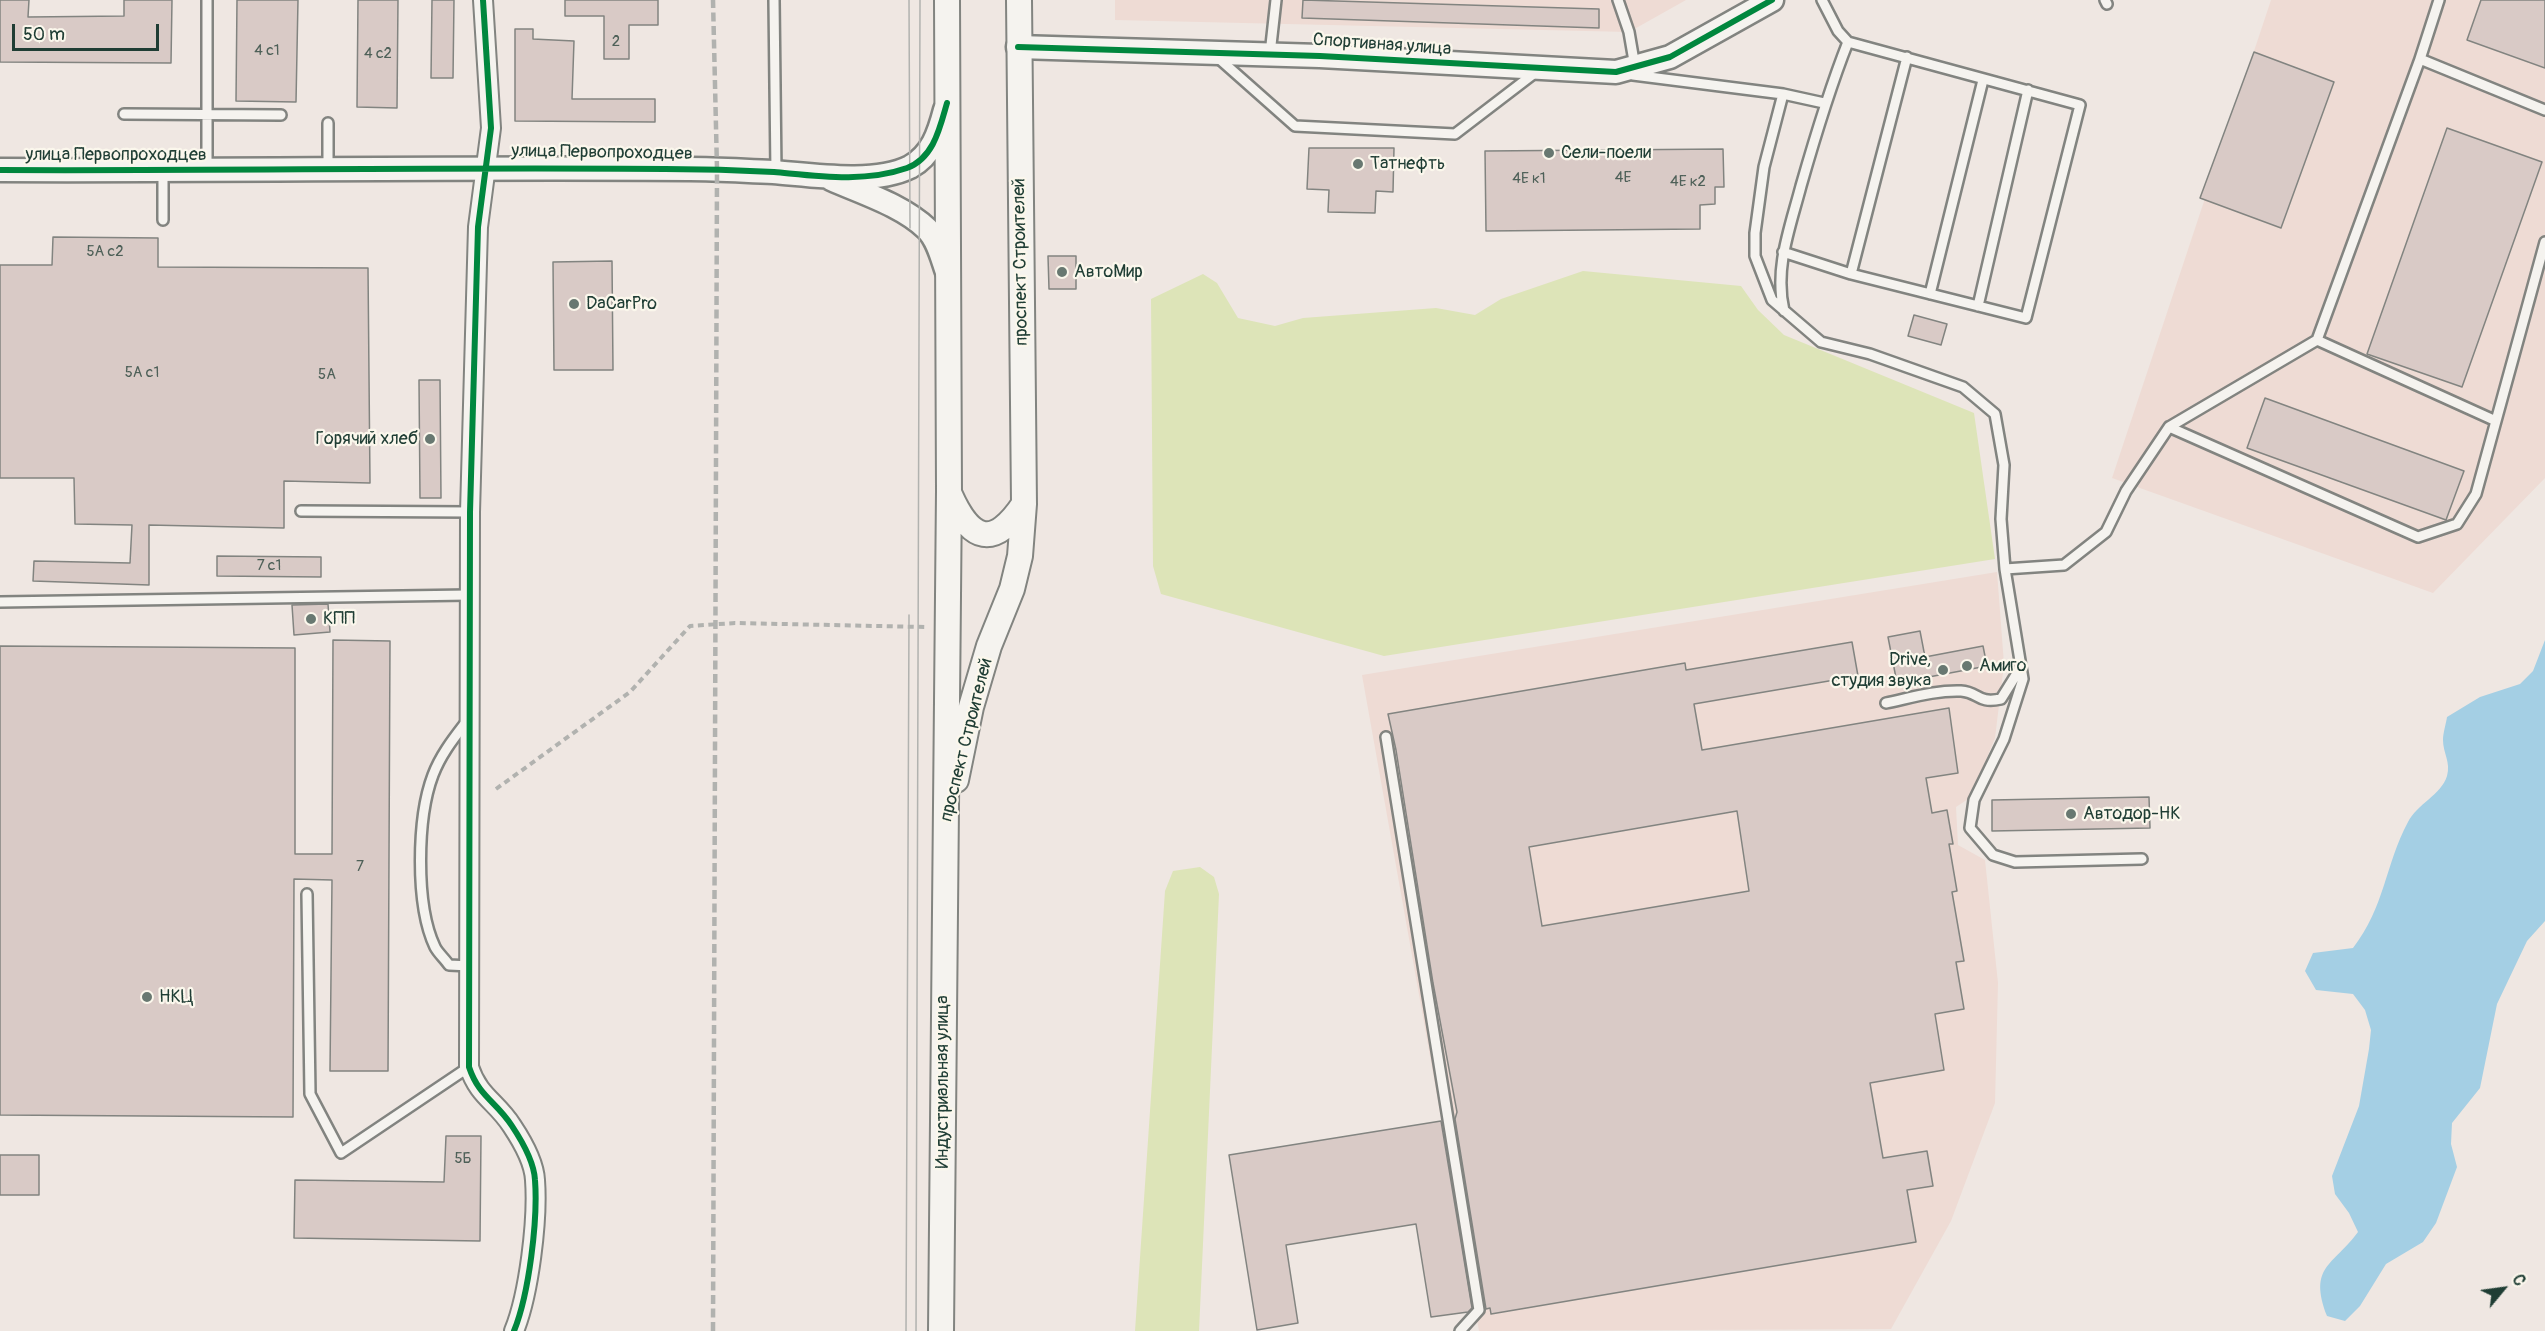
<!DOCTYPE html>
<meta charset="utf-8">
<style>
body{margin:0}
#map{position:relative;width:2545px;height:1331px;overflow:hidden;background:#efe7e2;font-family:Pangolin,sans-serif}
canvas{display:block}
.north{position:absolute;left:2473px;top:1259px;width:60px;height:60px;-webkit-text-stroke:4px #fbf7ec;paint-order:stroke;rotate:61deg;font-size:16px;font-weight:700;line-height:24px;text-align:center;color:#1f3d34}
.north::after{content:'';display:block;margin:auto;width:21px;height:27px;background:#1f3d34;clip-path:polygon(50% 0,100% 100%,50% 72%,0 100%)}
.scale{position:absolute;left:12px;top:24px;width:147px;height:27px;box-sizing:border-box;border:3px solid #1f3d34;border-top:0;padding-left:8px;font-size:18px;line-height:21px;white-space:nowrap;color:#1f3d34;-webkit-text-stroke:4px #fbf7ec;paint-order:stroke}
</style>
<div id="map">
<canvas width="2545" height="1331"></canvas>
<div class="north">С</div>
<div class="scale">50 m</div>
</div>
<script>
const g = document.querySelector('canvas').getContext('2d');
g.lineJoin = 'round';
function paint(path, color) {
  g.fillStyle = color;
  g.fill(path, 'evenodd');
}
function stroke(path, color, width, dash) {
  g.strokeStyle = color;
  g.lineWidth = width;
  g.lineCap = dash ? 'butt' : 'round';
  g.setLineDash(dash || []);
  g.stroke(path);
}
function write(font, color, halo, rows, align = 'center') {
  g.font = font + ' Pangolin,sans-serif';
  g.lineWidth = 4.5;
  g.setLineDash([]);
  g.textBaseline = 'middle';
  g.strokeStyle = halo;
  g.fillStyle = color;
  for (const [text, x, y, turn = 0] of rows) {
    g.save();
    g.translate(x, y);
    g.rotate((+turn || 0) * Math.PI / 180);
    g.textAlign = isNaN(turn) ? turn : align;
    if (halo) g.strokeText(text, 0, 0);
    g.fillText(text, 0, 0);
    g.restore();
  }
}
const built = new Path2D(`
 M1115,0H1686L1629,32L1115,20Z
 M2271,0H2545V478L2433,593L2112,478Z
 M1997,572L2004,664L1995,738L1971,797L1956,807L1958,845L1985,860L1998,983L1995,1103L1951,1221L1891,1329L1479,1331L1362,675Z`);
const green = new Path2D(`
 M1583,271L1741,286L1758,310L1784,335L1974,413L1995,559L1384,656L1161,594L1153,566L1151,299L1203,274L1217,283L1238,318L1275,326L1303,318L1436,308L1475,315L1501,299Z
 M1200,867L1214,877L1219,894L1199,1331H1135L1165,891L1173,871Z`);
const water = new Path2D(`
 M2545,640V921L2527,941L2497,1004L2480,1088L2452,1123L2451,1144L2457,1167L2436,1223L2423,1242L2386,1264L2360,1306L2345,1321L2327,1316C2308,1266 2333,1266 2358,1232L2349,1213L2335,1194L2332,1176L2359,1106L2369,1049L2371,1030L2365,1010L2353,994L2316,990L2305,971L2313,953L2353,948C2385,907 2385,865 2408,822C2417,804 2441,795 2447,776C2451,762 2443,753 2443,740C2443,733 2446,724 2447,717L2480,697L2520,684L2533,671Z`);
const building = new Path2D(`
 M0,0H29L28,17L124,16V0H172L171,63L0,62Z
 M237,0H298L296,102L236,101Z
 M358,0H398L397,108L357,107Z
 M432,0H454L453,78H431Z
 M565,0H658V25H629V59H604V16H565Z
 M1303,0L1599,9V28L1302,18Z
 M2481,0H2545V68L2467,40Z
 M515,29H533V39L574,41L572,99H655V122L515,121Z
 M2254,52L2334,82L2281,228L2200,198Z
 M2447,128L2542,162L2462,387L2367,354Z
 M1309,148H1394L1393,192L1376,191L1375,213L1328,212L1329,190L1307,189Z
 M1723,149L1724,187H1715V204L1700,205V229L1486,231L1485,151Z
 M53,237L158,238V267L368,268L370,483L284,481V528L149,525V585L33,581L34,561L130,563L132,525L75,524L74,478H0V265H52Z
 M1048,256H1076V289H1049Z
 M612,261L613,370H554L553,262Z
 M1914,315L1947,324L1941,345L1908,336Z
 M419,380H440L441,498H420Z
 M2265,398L2464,471L2446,520L2247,448Z
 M217,556L321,557V577L217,576Z
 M328,604L330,632L294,635L292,605Z
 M1920,631L1925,657L1983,646L1987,666L1897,683L1888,637Z
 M333,640L390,641L388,1071H330L332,880L294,879L293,1117L0,1115V646L295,648V854H332Z
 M1852,642L1858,676L1694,704L1702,750L1949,708L1958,773L1926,778L1932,813L1947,810L1953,844H1949L1957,891L1952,892L1964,961L1956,962L1964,1009L1935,1014L1944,1070L1870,1083L1883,1158L1927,1151L1933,1186L1907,1190L1916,1242L1491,1314L1490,1308L1486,1309L1455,1119L1457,1112L1433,983L1396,750L1388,714L1685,663L1686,670ZM1737,811L1749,891L1542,926L1529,847Z
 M2149,797L2150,828L1992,831V800Z
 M1441,1121L1472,1308L1468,1312L1431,1317L1416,1224L1286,1245L1298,1323L1257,1330L1229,1155Z
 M446,1136H481L480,1241L294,1238L295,1180L444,1182Z
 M0,1155H39V1195H0Z`);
const path = new Path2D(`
 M496,789L630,692L690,626L735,623L925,627`);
const service = new Path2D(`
 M774,0L776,172
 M1618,0L1629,32L1635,67
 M2105,0L2107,4
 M2439,0L2420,59L2545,110
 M1270,54L1276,0
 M1216,56L1295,126L1455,134L1536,72
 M2420,59L2317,340L2496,421
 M1633,75L1783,94L1764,167L1755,233V256L1772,300L1821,342L1870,354L1963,387L1995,414L2004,465L2001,519L2005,569L2023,679L2004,739L1974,800L1970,828L1993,855L2015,862L2142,859
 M1783,94L1824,103
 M124,114L281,115
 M328,123V168
 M207,169V0
 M163,220V171
 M1783,252L1851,274L2026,318L2080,105L1848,42L1838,31L1822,0
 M1851,274L1907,57
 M1930,294L1983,80
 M1978,306L2028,90
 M1784,311C1774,268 1790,228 1801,186C1815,137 1829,90 1848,42
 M2169,427L2317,340
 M301,511L470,512
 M2005,569L2064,565L2106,532L2126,491L2169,427L2418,537L2457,524L2476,494L2545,242
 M0,602L469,595
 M1886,703C1910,698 1936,690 1961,691C1979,692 1977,704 2001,699L2021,667
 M467,721C454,738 441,754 433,775C417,817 415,905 435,947C438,953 445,959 449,965L470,966
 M1386,737L1479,1310L1460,1331
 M307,894L310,1094L341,1153L469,1067`);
const minor = new Path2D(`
 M483,0L491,128L478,227L470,512L469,1067C479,1097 496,1101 512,1126C522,1141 534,1161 535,1180C538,1220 529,1294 514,1331`);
const tertiary = new Path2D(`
 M1018,47L1320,56L1616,72L1670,57L1772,0
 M0,170C230,171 460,167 690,169C717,169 745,171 773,172C812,175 874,185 910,167C932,155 939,133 945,110
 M831,179C862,193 902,205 927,229C938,240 942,258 947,272`);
const secondary = new Path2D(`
 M950,495C971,542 994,549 1024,504
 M956,780L971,707L989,646L1012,589L1020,556L1024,504L1019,0
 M941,1331L949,491L947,0`);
const tram = new Path2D(`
 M909,0L910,228
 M906,1331L909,615
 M916,1331L920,0`);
const rail = new Path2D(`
 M713,1331L717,169L713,0`);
const cycleway = new Path2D(`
 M483,0L491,128L478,227L470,512L469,1067C479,1097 496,1101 512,1126C522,1141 534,1161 535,1180C538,1220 529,1294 514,1331
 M1018,47L1320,56L1616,72L1670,57L1772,0
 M0,170C222,171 443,167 665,169C701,169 738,170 774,172C818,176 864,183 907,168C934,158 940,127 947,103`);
const markers = [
 [1549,153,6,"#687871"],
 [1358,164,6,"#687871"],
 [1062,272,6,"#687871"],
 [574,304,6,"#687871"],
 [430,439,6,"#687871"],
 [311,619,6,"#687871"],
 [1967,666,6,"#687871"],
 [1943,670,6,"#687871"],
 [2071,814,6,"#687871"],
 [147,997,6,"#687871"]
];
const numberNames = [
 ["2",616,42],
 ["4 с1",267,51],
 ["4 с2",378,54],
 ["4Е",1623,178],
 ["4Е к1",1529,179],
 ["4Е к2",1688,182],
 ["5А с2",105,252],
 ["5А с1",142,373],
 ["5А",327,375],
 ["7 с1",269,566],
 ["7",360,867],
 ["5Б",463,1159]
];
const streetNames = [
 ["Спортивная улица",1382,45,4],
 ["улица Первопроходцев",602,153,1],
 ["улица Первопроходцев",116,155],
 ["проспект Строителей",1021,262,-91],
 ["проспект Строителей",967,740,-76],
 ["Индустриальная улица",943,1082,-90]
];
const poiNames = [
 ["Сели-поели",1561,153],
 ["Татнефть",1370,164],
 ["АвтоМир",1074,272],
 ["DaCarPro",586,304],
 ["Горячий хлеб",418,439,"right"],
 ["КПП",323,619],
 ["Drive,",1931,660,"right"],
 ["студия звука",1931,681,"right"],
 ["Амиго",1979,666],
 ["Автодор-НК",2083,814],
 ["НКЦ",159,997]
];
paint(built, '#eedbd4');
paint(green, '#dde4b8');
paint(water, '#a4cfe4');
paint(building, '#d9cac6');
stroke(building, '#828480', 1.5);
stroke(service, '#828480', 14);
stroke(minor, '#828480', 22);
stroke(tertiary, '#828480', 27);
stroke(secondary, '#828480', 28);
stroke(path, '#b1b2af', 4, [6, 4.5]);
stroke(service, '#f5f3ef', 9);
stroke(minor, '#f5f3ef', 18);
stroke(tertiary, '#f5f3ef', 22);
stroke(secondary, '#f5f3ef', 24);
stroke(tram, '#b1b2af', 1.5);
stroke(rail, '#b1b2af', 4.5, [9, 4.5]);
stroke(cycleway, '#00873e', 6);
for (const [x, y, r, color] of markers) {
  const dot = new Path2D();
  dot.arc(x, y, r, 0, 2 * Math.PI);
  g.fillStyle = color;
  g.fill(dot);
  stroke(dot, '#fbf7ec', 2);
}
write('15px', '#4e6058', null, numberNames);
write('18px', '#1f3d34', '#fbf7ec', streetNames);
write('18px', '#1f3d34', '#fbf7ec', poiNames, 'left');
</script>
